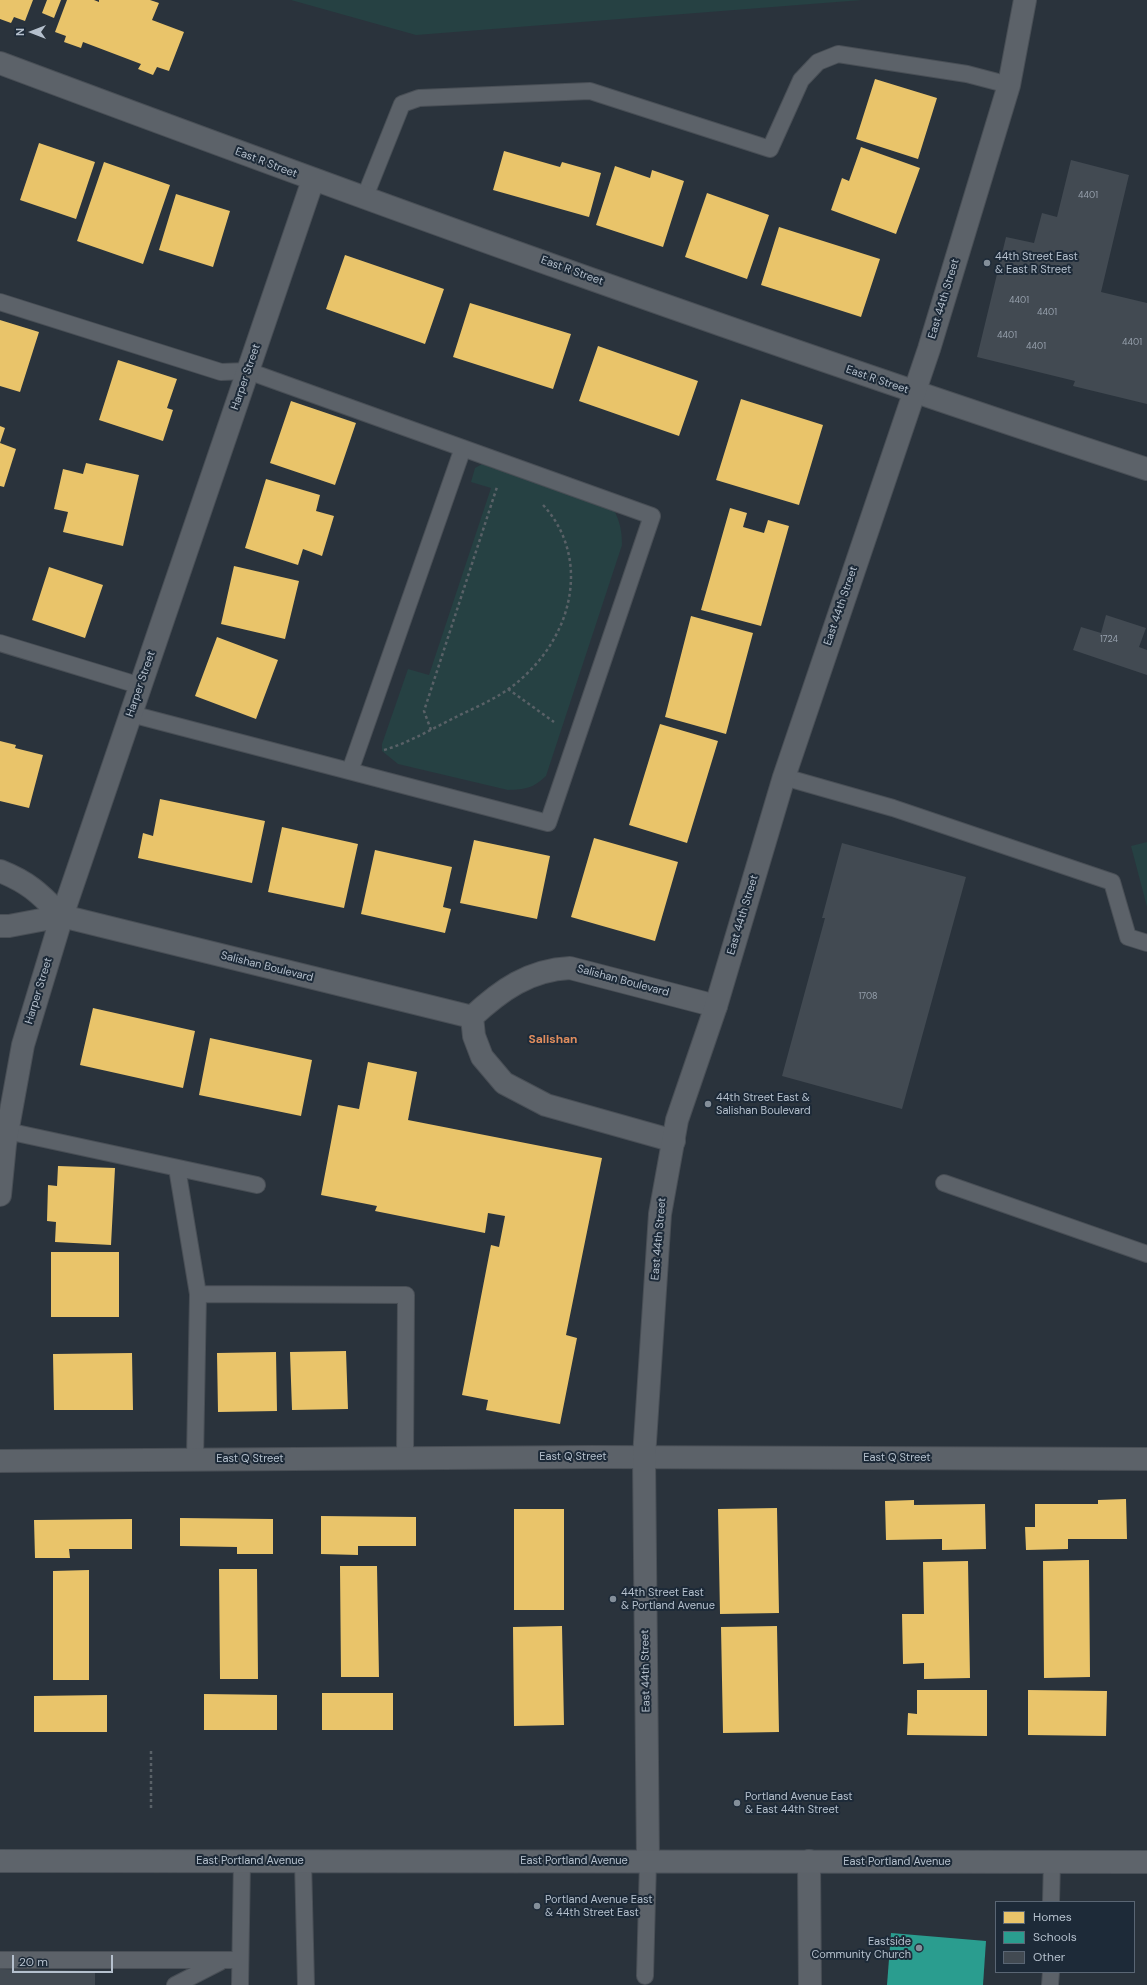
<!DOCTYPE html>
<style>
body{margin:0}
#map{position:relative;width:1147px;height:1985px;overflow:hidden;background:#2a333c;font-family:"DM Sans",sans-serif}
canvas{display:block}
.legend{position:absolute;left:995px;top:1901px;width:140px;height:72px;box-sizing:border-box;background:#1d2a38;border:1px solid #5a6674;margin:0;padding:5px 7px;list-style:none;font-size:12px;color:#b5c0cd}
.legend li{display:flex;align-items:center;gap:8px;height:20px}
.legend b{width:20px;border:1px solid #5a6674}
.north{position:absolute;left:12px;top:12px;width:40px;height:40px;-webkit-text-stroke:3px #1d2a38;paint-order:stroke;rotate:270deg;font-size:11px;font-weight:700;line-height:16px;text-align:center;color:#b5c0cd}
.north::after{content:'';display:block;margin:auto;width:14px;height:18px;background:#b5c0cd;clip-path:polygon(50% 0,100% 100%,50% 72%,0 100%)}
.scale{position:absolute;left:12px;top:1955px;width:101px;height:18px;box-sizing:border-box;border:2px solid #b5c0cd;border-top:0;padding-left:5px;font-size:12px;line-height:14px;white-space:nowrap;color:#b5c0cd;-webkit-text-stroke:3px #1d2a38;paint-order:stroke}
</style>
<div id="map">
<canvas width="1147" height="1985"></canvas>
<ul class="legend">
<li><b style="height:11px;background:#e9c46a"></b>Homes</li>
<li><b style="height:11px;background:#2a9d8f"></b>Schools</li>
<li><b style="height:11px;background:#424a52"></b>Other</li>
</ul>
<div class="north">N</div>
<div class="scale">20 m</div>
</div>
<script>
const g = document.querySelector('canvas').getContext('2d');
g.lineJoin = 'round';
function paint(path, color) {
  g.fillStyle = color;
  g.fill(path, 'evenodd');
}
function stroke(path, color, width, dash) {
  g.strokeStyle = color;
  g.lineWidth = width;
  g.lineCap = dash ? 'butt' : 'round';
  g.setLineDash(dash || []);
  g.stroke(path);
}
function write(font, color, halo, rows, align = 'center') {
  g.font = font + ' "DM Sans",sans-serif';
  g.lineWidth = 4;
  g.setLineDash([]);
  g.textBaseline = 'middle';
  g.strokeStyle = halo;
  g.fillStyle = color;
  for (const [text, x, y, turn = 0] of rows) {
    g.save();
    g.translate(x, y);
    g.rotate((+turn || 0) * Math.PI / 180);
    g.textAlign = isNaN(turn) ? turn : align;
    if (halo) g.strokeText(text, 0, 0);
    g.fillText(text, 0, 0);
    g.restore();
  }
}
const green = new Path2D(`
 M291,0H862L416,35Z
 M482,464L614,510C620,522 622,531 622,545L546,776C532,789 526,789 508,790L398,764L382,751V744L408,669L429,675L491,488L471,482L475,468Z
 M1147,842V907L1131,846Z`);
const homes = new Path2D(`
 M0,0H33L25,21L14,17L11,23L0,19Z
 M47,0H61L54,18L42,13Z
 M67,0H94L99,2V0H150L159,3L152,20L184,32L169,71L157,67L153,75L138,69L141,64L83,42L81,48L64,42L66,36L55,32Z
 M875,79L937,98L918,159L856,139Z
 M39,143L95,162L76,219L20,200Z
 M861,147L920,168L896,234L831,210L842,178L849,181Z
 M504,151L560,167L562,162L601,173L589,217L493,190Z
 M104,162L170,185L143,264L77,241Z
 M615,166L650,178L652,170L684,181L663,247L596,225Z
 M707,193L769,215L747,279L685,257Z
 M176,194L230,211L213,267L159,250Z
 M779,227L880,259L861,317L761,285Z
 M345,255L444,289L425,344L326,309Z
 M470,303L571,334L553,389L453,357Z
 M0,320L39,332L20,392L0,386Z
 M598,346L698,381L679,436L579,401Z
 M118,360L177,379L167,408L173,410L163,441L99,420Z
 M741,399L823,425L799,505L716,480Z
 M291,401L356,423L335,485L270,463Z
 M0,426L5,428L0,443Z
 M0,443L16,449L4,487L0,486Z
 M86,463L139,475L123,546L63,532L68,512L54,509L63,469L83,474Z
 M266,479L320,495L316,511L334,516L322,556L303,549L298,565L245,548Z
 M730,508L747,513L743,527L764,533L768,520L789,526L761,626L701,610Z
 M234,566L299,581L285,639L221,624Z
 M49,567L103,585L85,638L32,620Z
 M691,616L753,633L726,734L665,717Z
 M217,637L278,660L256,719L195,696Z
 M660,724L718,741L687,843L629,825Z
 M0,741L16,745L15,748L43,755L29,808L0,801Z
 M160,799L265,821L252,883L138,858L143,833L153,836Z
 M282,827L358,844L344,908L268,892Z
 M594,838L678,862L655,941L571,917Z
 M474,840L550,856L537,919L460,903Z
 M375,850L452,867L443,907L451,909L445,933L361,914Z
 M93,1008L195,1031L183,1088L80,1065Z
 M210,1038L312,1060L301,1116L199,1095Z
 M368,1062L417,1072L408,1120L602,1158L566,1335L577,1338L560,1424L486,1410L488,1400L462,1395L491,1245L499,1247L505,1216L488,1213L485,1233L375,1211L377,1206L321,1195L338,1105L359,1109Z
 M58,1166L115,1168L111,1245L55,1242L56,1222L47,1221L48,1185L57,1186Z
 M51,1252H119V1317H51Z
 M346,1351L348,1409L292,1410L290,1352Z
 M276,1352L277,1411L218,1412L217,1353Z
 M132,1353L133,1410H54L53,1354Z
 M1126,1499L1127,1539H1068V1549L1026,1550L1025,1527H1035V1504H1098V1500Z
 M914,1500V1505L985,1504L986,1549L942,1550V1539L886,1540L885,1501Z
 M777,1508L779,1613L720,1614L718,1509Z
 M514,1509H564V1610H514Z
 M321,1516L416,1517V1546H358V1555L321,1554Z
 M180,1518L273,1519V1554H237V1547L180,1546Z
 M132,1519V1549H69L70,1558H35L34,1520Z
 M1089,1560L1090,1677L1044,1678L1043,1561Z
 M968,1561L970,1678L924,1679V1663L903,1664L902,1614H924L923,1562Z
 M340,1566H377L379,1677H341Z
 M219,1569H257L258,1679H220Z
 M89,1570V1680H53V1571Z
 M562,1626L564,1725L514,1726L513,1627Z
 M777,1626L779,1732L723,1733L721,1627Z
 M917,1690H987V1736L907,1735L908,1713L917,1714Z
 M1028,1690L1107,1691L1106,1736L1028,1735Z
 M322,1693H393V1730H322Z
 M204,1694L277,1695V1730H204Z
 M107,1695V1732H34V1696Z`);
const schools = new Path2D(`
 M891,1933L986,1941L983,1985H887Z`);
const building = new Path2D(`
 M1071,160L1129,175L1101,292L1147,303V404L1073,386L1075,381L977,357L1006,237L1034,243L1042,213L1057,217Z
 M1106,615L1146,628L1139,647L1147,650V675L1073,650L1081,627L1101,633Z
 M842,843L966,877L902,1109L782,1076L825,918H822Z
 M0,1969L95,1971V1985H0Z`);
const path = new Path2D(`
 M508,689L554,722
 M431,730L424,711L497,487
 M384,750C408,743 428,731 450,720C471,709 495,700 514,685C547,659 571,620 571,576C571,550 561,524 543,505
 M151,1751V1808`);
const service = new Path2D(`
 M364,199L402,104L419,98L590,91L770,149L801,80L818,62L838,54L967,74L1009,85
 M0,302L221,372L248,371L652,516L548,823L131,714
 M0,643L141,686
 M350,771L463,448
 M784,777L893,808L1112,882L1128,937L1147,943
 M7,1131L257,1185
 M177,1168L198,1294L195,1459
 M944,1183L1147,1254
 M198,1294L406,1295L405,1458
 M303,1861L306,1985
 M1051,1902L1052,1862
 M0,1960H240
 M645,1976L648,1861
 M175,1985L220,1962
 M240,1985L242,1861
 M1050,1985L1051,1972`);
const minor = new Path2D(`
 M0,63C380,205 761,343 1147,469
 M0,871C30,883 40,894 62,916
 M0,926H9L62,916L472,1017
 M472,1017C501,990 529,970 570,968L716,1006
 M472,1017L474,1036L482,1057L504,1083L546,1105L674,1141
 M0,1195L5,1144L23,1045L62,916L313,180
 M0,1461L592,1457L1147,1459
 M809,1861L810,1985`);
const tertiary = new Path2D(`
 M648,1861L644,1457L660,1214L677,1120L716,1006L784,777L929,349L1009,85L1025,0`);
const primary = new Path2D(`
 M0,1861L1147,1862`);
const markers = [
 [987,263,4,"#848f9a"],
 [708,1104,4,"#848f9a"],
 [613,1599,4,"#848f9a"],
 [737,1803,4,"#848f9a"],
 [537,1906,4,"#848f9a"],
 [919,1948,4,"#848f9a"]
];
const numberNames = [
 ["4401",1088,196],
 ["4401",1019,301],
 ["4401",1047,313],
 ["4401",1007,336],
 ["4401",1132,343],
 ["4401",1036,347],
 ["1724",1109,640],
 ["1708",868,997]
];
const streetNames = [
 ["East R Street",266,163,21],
 ["East R Street",572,271,20],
 ["East 44th Street",944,299,-73],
 ["Harper Street",246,377,-71],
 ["East R Street",877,380,19],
 ["East 44th Street",841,606,-71],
 ["Harper Street",141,684,-71],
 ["East 44th Street",743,915,-73],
 ["Salishan Boulevard",267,967,14],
 ["Salishan Boulevard",623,981,15],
 ["Harper Street",39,991,-73],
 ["East 44th Street",659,1239,-85],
 ["East Q Street",573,1457],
 ["East Q Street",897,1458],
 ["East Q Street",250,1459],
 ["East 44th Street",646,1671,-91],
 ["East Portland Avenue",250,1861],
 ["East Portland Avenue",574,1861],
 ["East Portland Avenue",897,1862]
];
const poiNames = [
 ["44th Street East",995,257],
 ["& East R Street",995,270],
 ["44th Street East &",716,1098],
 ["Salishan Boulevard",716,1111],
 ["44th Street East",621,1593],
 ["& Portland Avenue",621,1606],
 ["Portland Avenue East",745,1797],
 ["& East 44th Street",745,1810],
 ["Portland Avenue East",545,1900],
 ["& 44th Street East",545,1913],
 ["Eastside",911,1942,"right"],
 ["Community Church",911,1955,"right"]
];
const neighbourhoodNames = [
 ["Salishan",553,1040]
];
paint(green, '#264143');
paint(homes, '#e9c46a');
paint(schools, '#2a9d8f');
paint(building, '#424a52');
stroke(service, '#494f56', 18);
stroke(minor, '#494f56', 24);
stroke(tertiary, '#494f56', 24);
stroke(primary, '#495058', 24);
stroke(path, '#596167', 2.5, [3, 3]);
stroke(service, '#5c6269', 16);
stroke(minor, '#5c6269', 22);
stroke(tertiary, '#5c6269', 22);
stroke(primary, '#5e646b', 22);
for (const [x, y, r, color] of markers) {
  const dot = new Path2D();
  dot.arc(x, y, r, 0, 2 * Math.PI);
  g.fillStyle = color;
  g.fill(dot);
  stroke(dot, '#1d2a38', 1.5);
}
write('9px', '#98a2ae', null, numberNames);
write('11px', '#b5c0cd', '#1d2a38', streetNames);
write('11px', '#b5c0cd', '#1d2a38', poiNames, 'left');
write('bold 12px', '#e08d5d', '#1d2a38', neighbourhoodNames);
</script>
